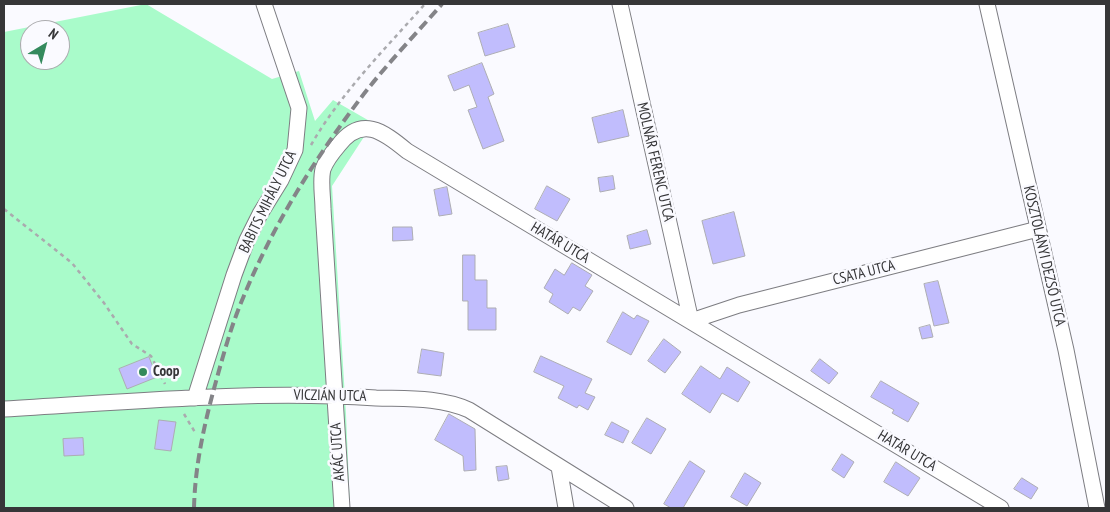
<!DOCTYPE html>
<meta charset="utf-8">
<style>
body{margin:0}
#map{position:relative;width:1110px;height:512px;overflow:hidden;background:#fafaff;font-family:"PT Sans Narrow",sans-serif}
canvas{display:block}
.frame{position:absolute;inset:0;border:5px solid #363638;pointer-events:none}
.north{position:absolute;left:20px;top:20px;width:50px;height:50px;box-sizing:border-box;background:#fafaff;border:1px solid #acacaf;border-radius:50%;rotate:37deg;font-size:14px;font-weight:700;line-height:20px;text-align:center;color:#363638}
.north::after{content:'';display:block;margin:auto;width:18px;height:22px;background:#348a5d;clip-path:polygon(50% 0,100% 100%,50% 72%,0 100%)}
</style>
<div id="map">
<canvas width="1110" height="512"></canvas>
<div class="frame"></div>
<div class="north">N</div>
</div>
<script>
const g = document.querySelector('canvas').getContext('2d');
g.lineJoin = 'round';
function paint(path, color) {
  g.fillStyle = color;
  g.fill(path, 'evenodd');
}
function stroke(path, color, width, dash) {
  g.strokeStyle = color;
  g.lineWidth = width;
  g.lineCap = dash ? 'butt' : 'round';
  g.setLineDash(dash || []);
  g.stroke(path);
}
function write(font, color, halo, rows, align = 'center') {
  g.font = font + ' "PT Sans Narrow",sans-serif';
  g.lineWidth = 5;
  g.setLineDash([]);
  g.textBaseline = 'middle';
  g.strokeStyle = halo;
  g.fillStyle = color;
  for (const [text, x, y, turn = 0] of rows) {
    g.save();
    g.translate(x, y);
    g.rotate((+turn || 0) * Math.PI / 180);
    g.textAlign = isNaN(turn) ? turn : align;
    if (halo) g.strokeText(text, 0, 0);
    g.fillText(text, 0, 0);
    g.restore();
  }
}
const green = new Path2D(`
 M146,4L272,79L299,71L315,121L333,100L373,123L332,186L346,414L350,508H4V32ZM30,30H60V60H30Z`);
const building = new Path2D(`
 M508,24L515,47L485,56L478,33Z
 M482,63L494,94L488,97L504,141L483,149L468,110L477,107L469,85L454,91L448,76Z
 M623,110L629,136L598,143L592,118Z
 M613,176L615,189L600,192L598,178Z
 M547,186L570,199L557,221L535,209Z
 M447,187L452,214L439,216L434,190Z
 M734,212L745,256L713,264L702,221Z
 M393,227H412L413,240L393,241Z
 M647,230L651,244L630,249L627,236Z
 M463,255H475V280H487V308H496V330H468V301H463Z
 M572,263L592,275L585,286L593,291L580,311L573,307L568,314L549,302L553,294L544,288L555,269L564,275Z
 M938,281L949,323L934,326L924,284Z
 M623,312L634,319L637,315L649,321L631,355L607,342Z
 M930,325L933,337L922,339L919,328Z
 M664,339L681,352L665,373L648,361Z
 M422,349L444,353L441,376L418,373Z
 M541,356L592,379L585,393L595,397L588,410L579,405L577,408L558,398L564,386L534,372Z
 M149,357L157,377L127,389L119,369Z
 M820,359L838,373L829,384L811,371Z
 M701,366L720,379L727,367L750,382L738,402L722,393L710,413L682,394Z
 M881,381L919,403L908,422L892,413L894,410L871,397Z
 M449,414L475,429L476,470L464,471L463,456L435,440Z
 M647,418L666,429L651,454L632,443Z
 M159,420L176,422L171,451L155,449Z
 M612,422L629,431L623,443L605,435Z
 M83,438L84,455L64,456L63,439Z
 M842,454L854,462L844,478L832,470Z
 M690,461L705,471L683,508H671L664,504Z
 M896,462L920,478L908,496L884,482Z
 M507,466L509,479L498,481L496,467Z
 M745,473L761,483L747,506L731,497Z
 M1022,478L1038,488L1031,499L1014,489Z`);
const path = new Path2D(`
 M311,145C341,93 385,49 425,4
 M4,209L72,263L104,303L132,344L151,356L165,384
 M184,414L196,434`);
const street = new Path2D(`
 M620,4L691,321L739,305L1038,229
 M987,4L1066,350L1097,508
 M195,398L234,275L247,240L260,214L281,180L295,150L299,108L264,4
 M4,409C127,402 252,390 376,398C407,399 440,397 469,410L626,508
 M559,467L566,508
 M342,508L323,209C323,197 320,181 323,169C326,161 332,153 338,146C361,115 383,131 407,151L1001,508`);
const rail = new Path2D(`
 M194,508C195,466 204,425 215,385C223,356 231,326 243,298C272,227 314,160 360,99C385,66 415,35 442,4`);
const markers = [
 [143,372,5,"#348a5d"]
];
const streetNames = [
 ["MOLNÁR FERENC UTCA",655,162,77],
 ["BABITS MIHÁLY UTCA",268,202,-64],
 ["HATÁR UTCA",560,243,31],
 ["KOSZTOLÁNYI DEZSŐ UTCA",1044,256,77],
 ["CSATA UTCA",864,273,-14],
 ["VICZIÁN UTCA",330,396,1],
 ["HATÁR UTCA",907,451,31],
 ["AKÁC UTCA",338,452,-94]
];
const poiNames = [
 ["Coop",153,372]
];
paint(green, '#a9fbca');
paint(building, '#c1bdfd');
stroke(building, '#adadb3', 1);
stroke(street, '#7d7d82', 17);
stroke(path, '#aaaaae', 2.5, [4, 4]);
stroke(street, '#fff', 15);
stroke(rail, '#848488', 4, [10, 5]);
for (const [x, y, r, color] of markers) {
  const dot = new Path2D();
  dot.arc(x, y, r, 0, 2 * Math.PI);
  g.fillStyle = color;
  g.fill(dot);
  stroke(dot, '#fafaff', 2);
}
write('15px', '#363638', '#fafaff', streetNames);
write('bold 15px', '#363638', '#fafaff', poiNames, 'left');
</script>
